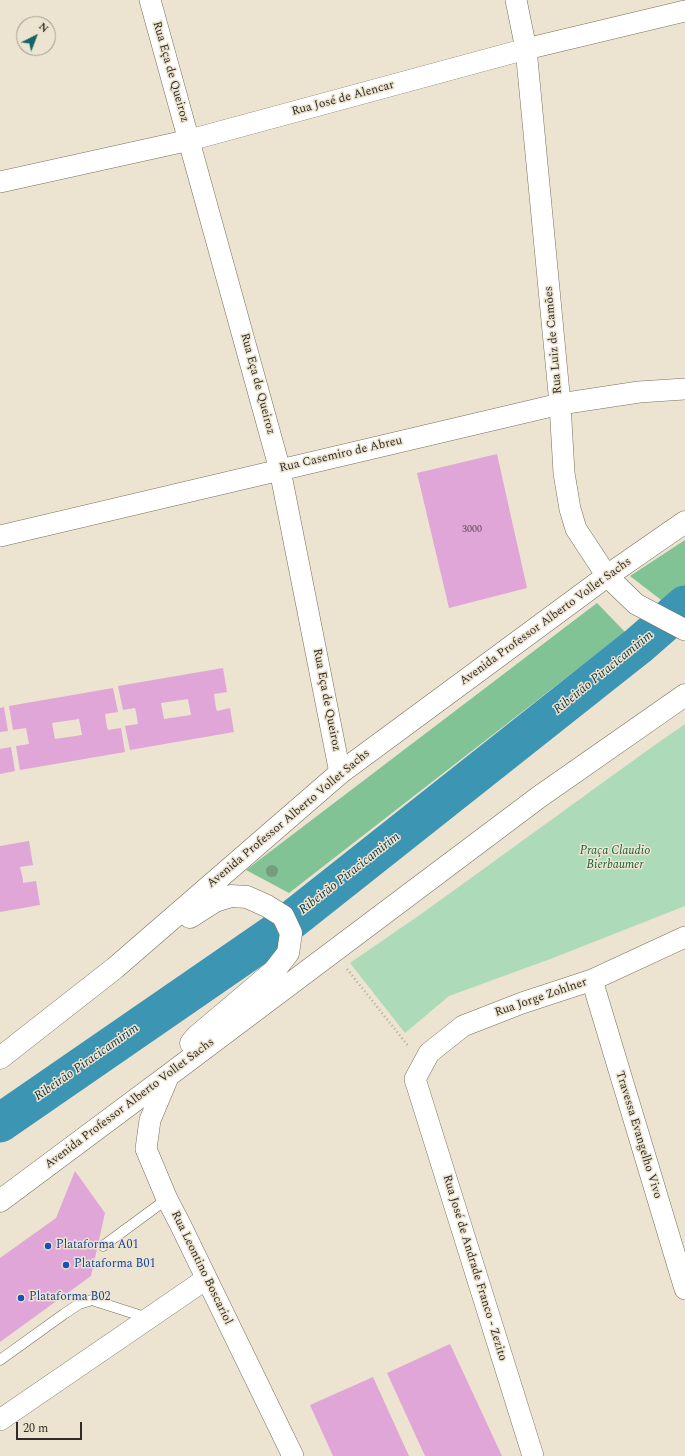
<!DOCTYPE html>
<meta charset="utf-8">
<style>
body{margin:0}
#map{position:relative;width:685px;height:1456px;overflow:hidden;background:#ece3d0;font-family:Spectral,serif}
canvas{display:block}
.north{position:absolute;left:16px;top:16px;width:40px;height:40px;box-sizing:border-box;background:#ece3d0;border:1px solid #a19a8c;border-radius:50%;rotate:42deg;font-size:11px;font-weight:700;line-height:16px;text-align:center;color:#312d26}
.north::after{content:'';display:block;margin:auto;width:14px;height:18px;background:#156469;clip-path:polygon(50% 0,100% 100%,50% 72%,0 100%)}
.scale{position:absolute;left:16px;top:1422px;width:66px;height:18px;box-sizing:border-box;border:2px solid #312d26;border-top:0;padding-left:5px;font-size:12px;line-height:14px;white-space:nowrap;color:#312d26;-webkit-text-stroke:3px #ece3d0;paint-order:stroke}
</style>
<div id="map">
<canvas width="685" height="1456"></canvas>
<div class="north">N</div>
<div class="scale">20 m</div>
</div>
<script>
const g = document.querySelector('canvas').getContext('2d');
g.lineJoin = 'round';
function paint(path, color) {
  g.fillStyle = color;
  g.fill(path, 'evenodd');
}
function stroke(path, color, width, dash) {
  g.strokeStyle = color;
  g.lineWidth = width;
  g.lineCap = dash ? 'butt' : 'round';
  g.setLineDash(dash || []);
  g.stroke(path);
}
function write(font, color, halo, rows, align = 'center') {
  g.font = font + ' Spectral,serif';
  g.lineWidth = 3;
  g.setLineDash([]);
  g.textBaseline = 'middle';
  g.strokeStyle = halo;
  g.fillStyle = color;
  for (const [text, x, y, turn = 0] of rows) {
    g.save();
    g.translate(x, y);
    g.rotate((+turn || 0) * Math.PI / 180);
    g.textAlign = isNaN(turn) ? turn : align;
    if (halo) g.strokeText(text, 0, 0);
    g.fillText(text, 0, 0);
    g.restore();
  }
}
const green = new Path2D(`
 M685,724V906L553,958L449,996L405,1033L350,963L424,912L645,752Z`);
const forest = new Path2D(`
 M685,540V586L665,603L630,576Z
 M597,603L625,632L289,893L246,870Z`);
const river = new Path2D(`
 M0,1123L274,934L639,645L685,605`);
const building = new Path2D(`
 M497,454L527,588L449,608L417,473Z
 M223,668L227,692L214,694L216,708L217,711L230,708L234,732L130,750L125,726L138,724L136,712L135,708L123,710L118,686ZM188,699L191,715L164,719L161,703Z
 M113,688L118,712L105,714L107,727L108,730L121,728L125,752L20,770L16,746L29,744L26,728L13,730L9,706ZM79,719L82,735L55,739L52,723Z
 M4,707L8,731L0,732V708Z
 M11,747L15,771L0,774V749Z
 M29,841L33,865L20,867L23,880V883L36,881L40,905L0,912V846Z
 M75,1171L105,1213L91,1276L0,1342V1258L56,1218Z
 M450,1344L502,1456H425L387,1373Z
 M373,1377L409,1456H333L310,1405Z`);
const path = new Path2D(`
 M347,969L409,1047`);
const service = new Path2D(`
 M103,1246L167,1199
 M0,1360L64,1314L79,1304L92,1300L148,1318`);
const minor = new Path2D(`
 M150,0L280,470L340,773
 M516,0L526,49L560,404L564,473L570,509L576,529L607,576L636,604L685,630
 M0,182L190,140L526,49L685,11
 M0,536L560,404L639,392L685,389
 M592,980L685,1289
 M169,1075L150,1120L146,1149L167,1199L180,1224L293,1456
 M0,1420L206,1279
 M533,1456L415,1079L429,1053L463,1026L522,1003L592,980L685,937`);
const secondary = new Path2D(`
 M190,917L215,901L231,896L247,897L267,906L283,916L291,933L288,953L274,971L196,1037L191,1043
 M0,1058L115,968L340,773L607,576L685,522
 M0,1201L169,1075L539,797L685,695`);
const trees = [
 [272,871]
];
const markers = [
 [48,1246,4,"#1a4fb4"],
 [66,1265,4,"#1a4fb4"],
 [21,1298,4,"#1a4fb4"]
];
const numberNames = [
 ["3000",472,530]
];
const streetNames = [
 ["Rua Eça de Queiroz",170,72,74],
 ["Rua José de Alencar",343,99,-15],
 ["Rua Luiz de Camões",554,340,-95],
 ["Rua Eça de Queiroz",257,384,75],
 ["Rua Casemiro de Abreu",341,455,-13],
 ["Avenida Professor Alberto Vollet Sachs",546,622,-36],
 ["Rua Eça de Queiroz",326,700,79],
 ["Avenida Professor Alberto Vollet Sachs",289,819,-40],
 ["Rua Jorge Zohlner",541,998,-19],
 ["Avenida Professor Alberto Vollet Sachs",130,1104,-37],
 ["Travessa Evangelho Vivo",638,1135,73],
 ["Rua Leontino Boscariol",201,1268,64],
 ["Rua José de Andrade Franco - Zezito",474,1268,73]
];
const parkNames = [
 ["Praça Claudio",615,852],
 ["Bierbaumer",615,866]
];
const transitNames = [
 ["Plataforma A01",56,1246],
 ["Plataforma B01",74,1265],
 ["Plataforma B02",29,1298]
];
const waterNames = [
 ["Ribeirão Piracicamirim",604,673,-39],
 ["Ribeirão Piracicamirim",350,874,-38],
 ["Ribeirão Piracicamirim",87,1063,-35]
];
paint(green, '#addbb9');
paint(forest, '#81c395');
stroke(river, '#3c95b3', 39);
paint(building, '#e1a6d8');
stroke(service, '#78705f', 11);
stroke(minor, '#78705f', 22);
stroke(secondary, '#78705f', 23);
stroke(path, '#afa899', 2.5, [1, 3]);
stroke(service, '#fff', 10);
stroke(minor, '#fff', 21);
stroke(secondary, '#fff', 22);
g.fillStyle = '#779c7c';
for (const [x, y] of trees) {
  g.beginPath();
  g.arc(x, y, 6, 0, 2 * Math.PI);
  g.fill();
}
for (const [x, y, r, color] of markers) {
  const dot = new Path2D();
  dot.arc(x, y, r, 0, 2 * Math.PI);
  g.fillStyle = color;
  g.fill(dot);
  stroke(dot, '#ece3d0', 1.5);
}
write('10px', '#5d4b52', null, numberNames);
write('12px', '#312d26', '#ece3d0', streetNames);
write('italic 12px', '#186237', '#ece3d0', parkNames);
write('12px', '#164399', '#ece3d0', transitNames, 'left');
write('italic 13px', '#0d3543', '#ece3d0', waterNames);
</script>
